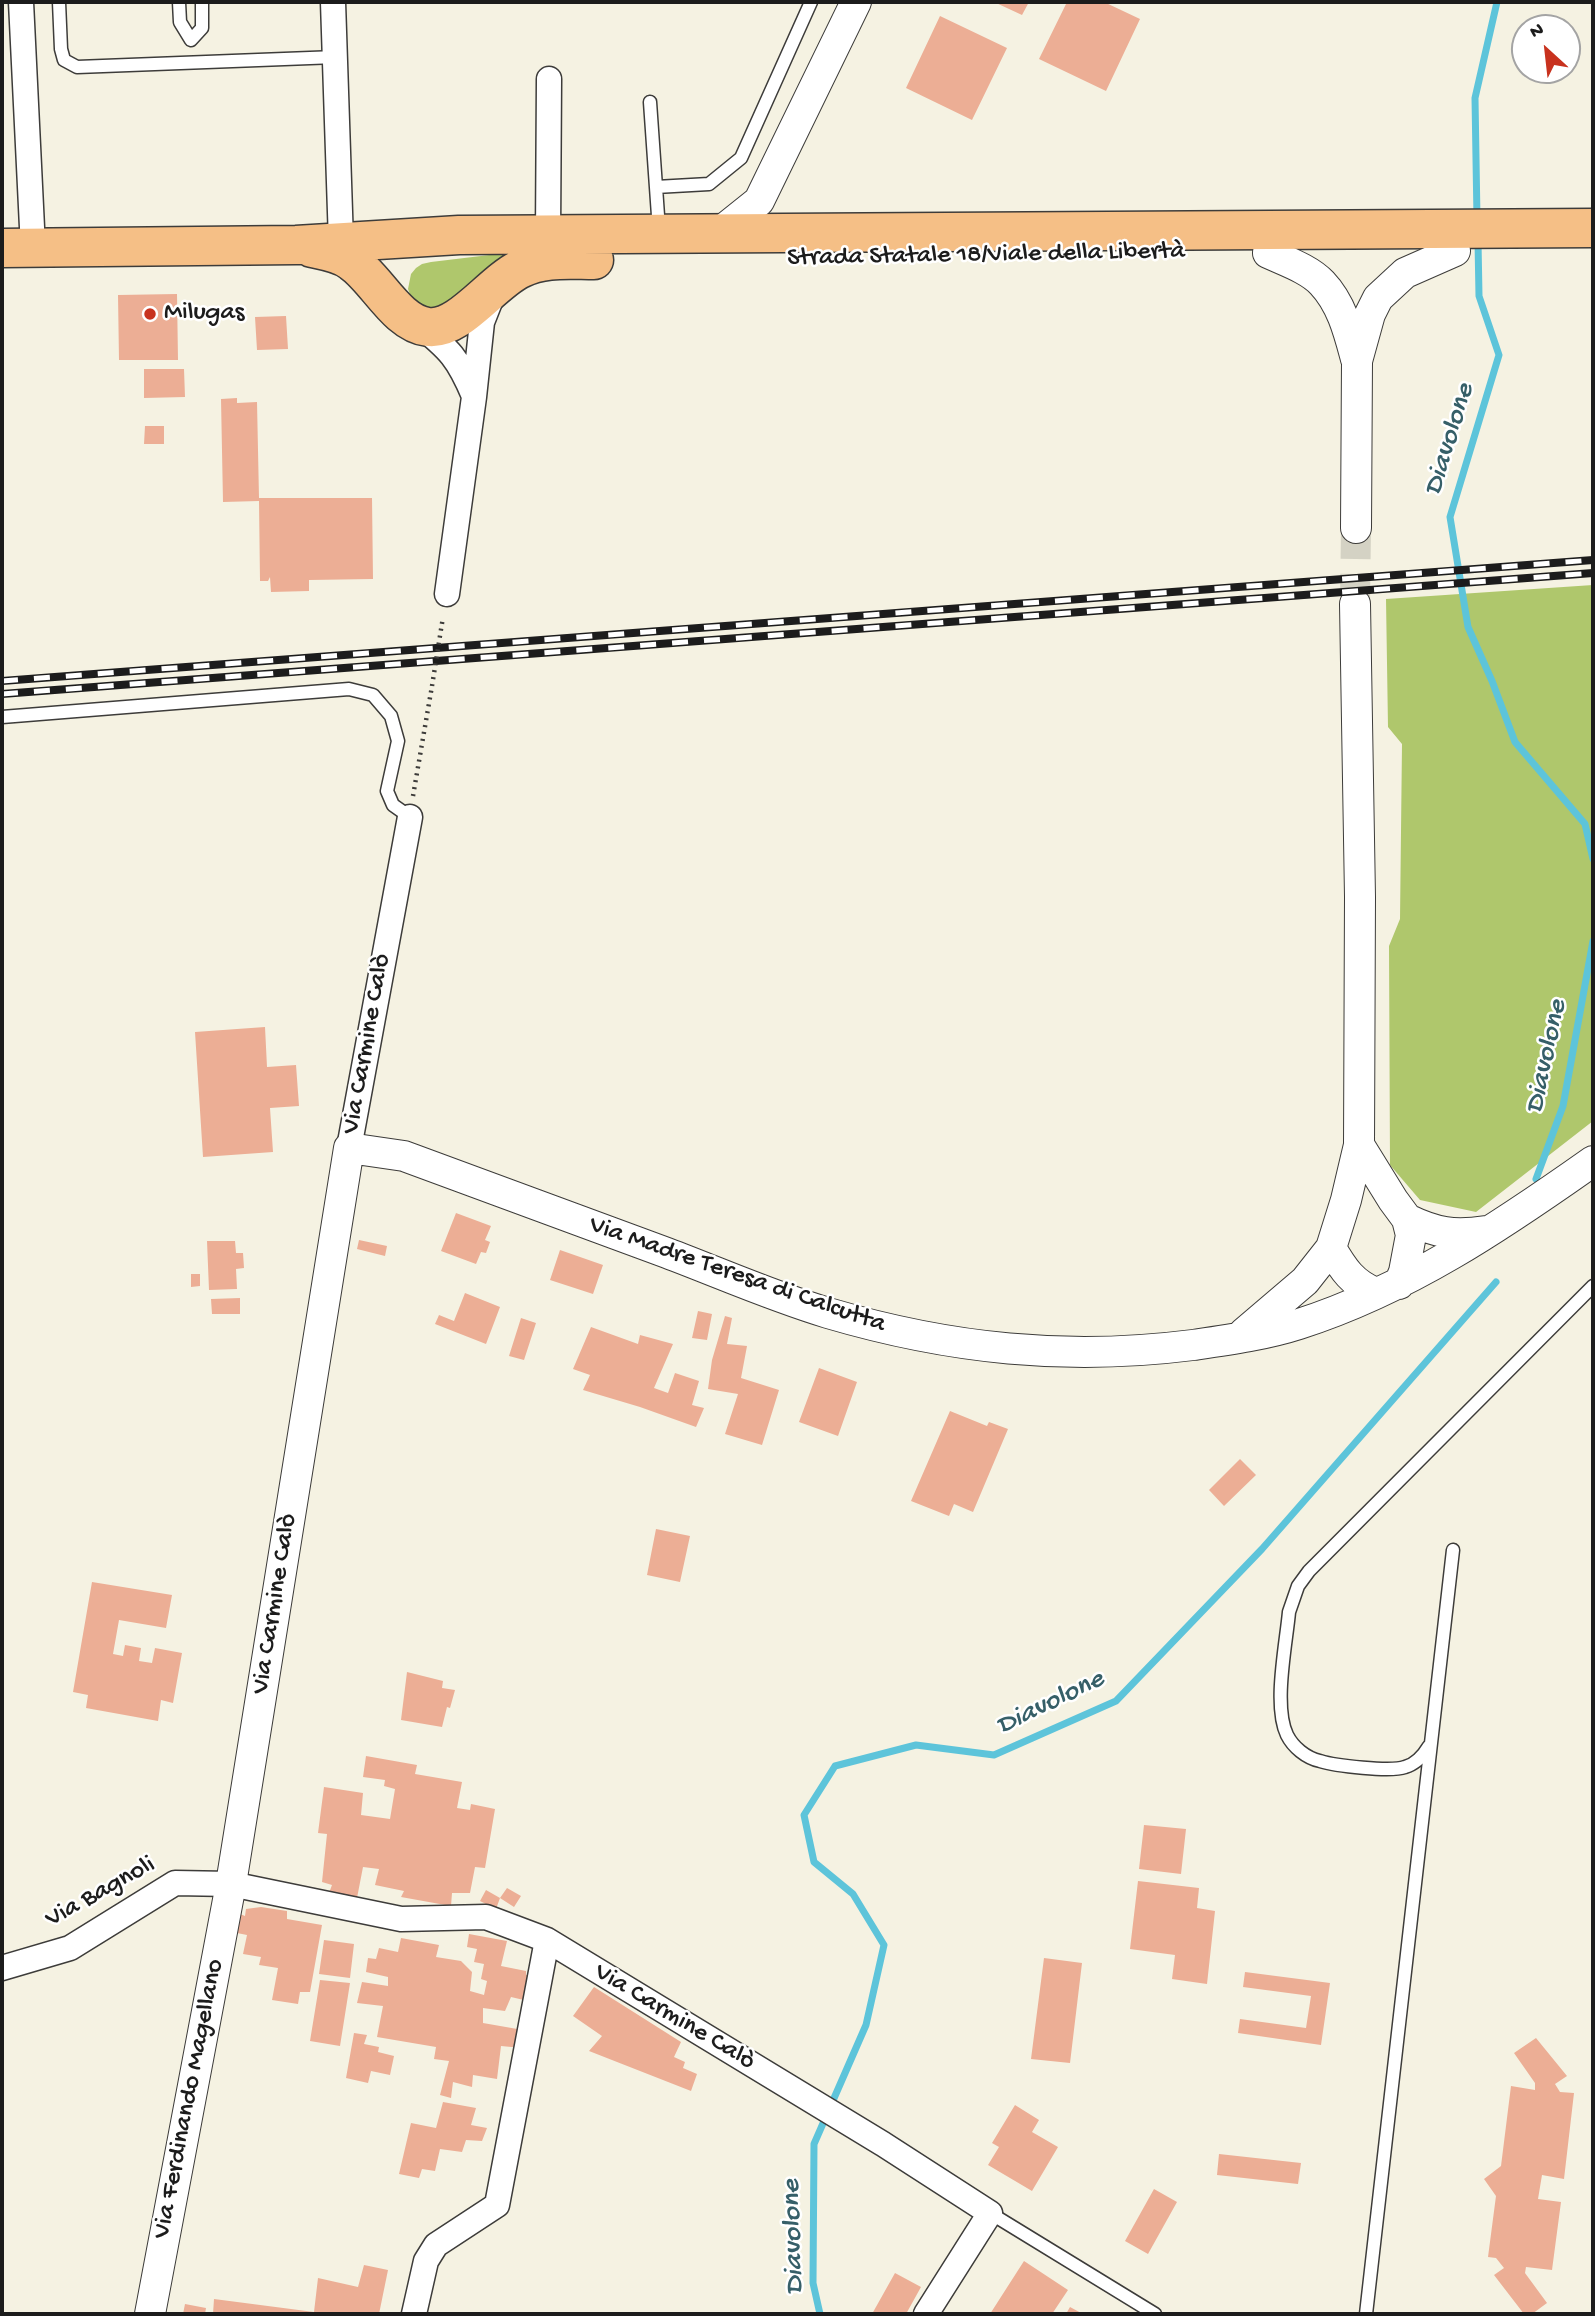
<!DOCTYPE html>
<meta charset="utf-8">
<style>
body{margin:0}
#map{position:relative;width:1595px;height:2316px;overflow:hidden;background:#f5f2e2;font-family:"Gochi Hand",sans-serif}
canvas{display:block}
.frame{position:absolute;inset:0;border:4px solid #1c1c1c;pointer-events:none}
.north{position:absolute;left:1511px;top:14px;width:70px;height:70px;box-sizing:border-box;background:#fff;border:2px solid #a4a4a4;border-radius:50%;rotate:333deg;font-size:19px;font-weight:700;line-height:28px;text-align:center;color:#1c1c1c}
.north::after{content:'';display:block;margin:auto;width:24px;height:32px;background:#c8321e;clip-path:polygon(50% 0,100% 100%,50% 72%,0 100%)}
</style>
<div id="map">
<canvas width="1595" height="2316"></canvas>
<div class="frame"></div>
<div class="north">N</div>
</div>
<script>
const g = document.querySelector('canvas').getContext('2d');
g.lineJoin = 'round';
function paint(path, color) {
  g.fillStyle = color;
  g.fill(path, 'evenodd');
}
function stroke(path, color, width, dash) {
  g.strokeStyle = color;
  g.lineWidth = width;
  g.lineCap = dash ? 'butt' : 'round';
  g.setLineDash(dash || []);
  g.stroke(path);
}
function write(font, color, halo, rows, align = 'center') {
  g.font = font + ' "Gochi Hand",sans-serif';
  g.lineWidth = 5;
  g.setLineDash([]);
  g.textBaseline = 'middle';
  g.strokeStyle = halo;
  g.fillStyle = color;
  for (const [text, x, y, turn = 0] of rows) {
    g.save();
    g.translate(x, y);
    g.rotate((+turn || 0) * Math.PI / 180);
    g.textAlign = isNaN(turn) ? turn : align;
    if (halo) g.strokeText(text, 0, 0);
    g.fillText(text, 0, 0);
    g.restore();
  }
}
const green = new Path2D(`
 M506,253L511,254L477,276L449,303L428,310L411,297L408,289L411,274L416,268L422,264L431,262Z
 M1593,585V1121L1476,1212L1420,1200L1390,1165L1389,946L1400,919L1402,744L1388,727L1386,599Z`);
const stream = new Path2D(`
 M1477,219L1475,98L1497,2
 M1478,241L1479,296L1499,355L1450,517L1468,627L1492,681L1515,742L1585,824L1593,859
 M1536,1179L1563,1106L1593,941
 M820,2314L813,2283L814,2144L866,2025L884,1945L853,1894L814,1862L804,1815L835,1766L916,1745L994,1755L1116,1701L1262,1549L1496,1282`);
const building = new Path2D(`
 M994,2H1029L1022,15Z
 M1067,2H1104L1140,19L1106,91L1039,59Z
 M940,16L1007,48L972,120L906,88Z
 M177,294L178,360H119L118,295Z
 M286,316L288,349L257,350L255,317Z
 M144,369H184L185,397L144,398Z
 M237,398V403L257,402L259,498H372L373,579L309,580V591L271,592L270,577L268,581H260L259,501L223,502L221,399Z
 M145,426H164V444H144Z
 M265,1027L267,1067L296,1065L299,1106L270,1108L273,1152L203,1157L195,1032Z
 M456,1213L491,1226L485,1240L490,1242L486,1253L481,1252L476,1264L441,1251Z
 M359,1240L387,1246L385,1256L357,1249Z
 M207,1241H235L236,1253H243L244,1268L236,1269L237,1289L209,1290Z
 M560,1250L603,1265L593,1294L550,1280Z
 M191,1274H200V1286L191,1287Z
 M465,1293L500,1307L486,1344L435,1324L439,1315L454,1321Z
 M240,1298V1314H212L211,1299Z
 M698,1311L712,1314L707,1340L692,1338Z
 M725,1316L732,1318L727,1344L747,1346L741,1378L779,1390L762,1445L725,1434L738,1394L708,1389L712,1360Z
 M521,1318L536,1323L524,1360L509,1356Z
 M591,1327L638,1344L640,1335L673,1344L654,1388L668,1393L675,1373L699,1381L692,1405L704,1408L696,1427L640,1407L583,1390L590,1375L573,1369Z
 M819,1368L857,1382L838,1436L799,1422Z
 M950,1411L987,1426L989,1422L1008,1429L973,1512L954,1504L949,1516L911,1501Z
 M1240,1459L1256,1475L1224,1506L1209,1490Z
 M656,1529L690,1536L680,1582L647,1575Z
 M92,1582L172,1595L166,1628L119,1620L113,1654L123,1656L125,1645L141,1648L139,1661L152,1663L155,1648L182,1653L173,1703L161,1700L158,1721L86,1708L88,1695L73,1692Z
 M407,1672L443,1681L442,1688L455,1690L450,1708L447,1707L442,1727L401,1720Z
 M366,1756L417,1765L415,1774L462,1782L457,1808L470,1810L471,1804L495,1809L485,1868L475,1867L470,1893H452L451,1906L401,1897L404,1891L375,1885L379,1869L363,1867L357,1898L329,1893L332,1885L322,1882L327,1834L318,1833L324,1787L363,1793L361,1815L390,1819L395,1789L384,1786L385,1780L363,1777Z
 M1144,1825L1186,1829L1181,1874L1139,1869Z
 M1138,1881L1199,1888L1197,1908L1215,1911L1207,1984L1172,1979L1175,1955L1130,1949Z
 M507,1888L521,1896L514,1907L500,1898Z
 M486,1890L500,1898L496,1909L480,1901Z
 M261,1907L287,1911V1919L322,1925L310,1992H300L298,2004L272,2000L278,1968L259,1965L261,1957L243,1954L247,1935L237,1933L240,1914L245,1916L246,1909Z
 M469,1934L507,1941L501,1966L526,1971V1975H532L528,2001L511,1997L505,2011L483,2008V2023L523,2030L522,2048L501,2046L497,2079L473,2075L472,2087L453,2082L451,2098L440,2095L449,2061L434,2059L436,2047L377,2037L383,2006L357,2003L362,1982L388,1986V1977L366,1972L368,1958L376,1959L379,1948L398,1952L401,1938L439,1945L436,1957L461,1961L472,1972L470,1991L484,1995L487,1981L481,1979L484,1964L474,1962L477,1949L467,1947Z
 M324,1940L354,1944L350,1978L319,1974Z
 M1044,1958L1082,1963L1070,2063L1031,2059Z
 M1245,1972L1330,1983L1321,2045L1238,2033L1240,2019L1306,2028L1311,1996L1243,1987Z
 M320,1980L350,1983L340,2046L310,2041Z
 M594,1987L681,2042L674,2057L685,2062L683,2068L697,2074L691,2091L589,2051L602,2036L573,2016Z
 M354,2033L367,2035L364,2044L379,2047L378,2052L394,2056L390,2075L371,2071L368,2083L346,2078Z
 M1536,2038L1567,2076L1555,2084L1560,2092L1574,2093L1564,2179L1542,2175L1538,2199L1561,2202L1552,2270L1526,2267L1525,2273L1547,2303L1532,2314H1524L1494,2275L1504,2268L1496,2258L1488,2257L1496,2196L1484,2179L1501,2166L1511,2086L1535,2090V2083L1514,2053Z
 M443,2102L476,2108L471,2125L487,2128L482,2141L466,2140L462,2152L440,2149L435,2171L422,2169L419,2178L399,2174L411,2123L436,2128Z
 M1015,2105L1039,2120L1032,2132L1058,2147L1032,2191L988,2165L999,2147L992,2143Z
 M1219,2154L1301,2163L1298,2184L1217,2175Z
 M1154,2189L1177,2202L1148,2254L1125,2241Z
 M1024,2261L1068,2290L1052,2314H990Z
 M364,2265L388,2270L379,2314H213L214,2299L314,2312L318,2278L358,2287Z
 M895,2273L921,2287L906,2314H872Z
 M185,2304L206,2308L205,2314H183Z
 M1070,2307L1083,2314H1066Z`);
const tertiaryTunnel = new Path2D(`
 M1355,604L1356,528`);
const path = new Path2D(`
 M413,796L432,686`);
const service = new Path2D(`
 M59,2L61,49L64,60L77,67L336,57
 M179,2L180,22L191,40L202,28V2
 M650,102L659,230
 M656,187L709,184L741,158L811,2
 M2,717L349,689L373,695L391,716L398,741L387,791L393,805L410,817
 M1429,1746C1423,1756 1416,1764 1405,1767C1391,1772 1335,1766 1320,1761C1306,1758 1293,1747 1287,1735C1273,1706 1286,1645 1289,1612L1298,1586L1309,1571L1593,1286
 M990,2213L1155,2314
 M1366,2314L1453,1550`);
const minor = new Path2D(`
 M21,2L33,248
 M333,2L341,242
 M548,234L549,79
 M418,324C450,350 458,358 474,396
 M447,594L474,397L482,322L493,294
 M349,1148L410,817
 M2,1968L70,1948L175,1883L231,1884L401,1919L486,1917L547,1940L883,2144L990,2213L926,2314
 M414,2314L426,2261L436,2245L497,2205L547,1940`);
const tertiary = new Path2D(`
 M719,233L759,201L856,2
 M1268,253C1285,261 1309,269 1322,283C1342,304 1349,333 1356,359
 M1356,528L1357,361L1370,314L1378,298L1405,273L1455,251
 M1359,1145L1393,1200L1407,1219L1411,1235L1404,1272L1399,1284
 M1407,1219C1436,1233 1454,1236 1486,1231
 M1331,1248C1343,1269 1353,1284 1376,1293
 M1244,1333L1305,1281L1331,1248L1346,1200L1359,1145L1360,897L1355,604
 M150,2314L231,1884L349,1148L404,1156C492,1188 579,1221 667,1253C720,1273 774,1297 828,1313C950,1349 1067,1361 1193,1345C1228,1340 1265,1335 1299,1324C1408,1289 1501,1226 1593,1161`);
const primary = new Path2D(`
 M2,248L296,245L459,235L1593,228
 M312,248C326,251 341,253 352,262C377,279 396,323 428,327C459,331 491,283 520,269C543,257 569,260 594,260`);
const rail = new Path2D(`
 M2,681L1593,560
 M2,694L1593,573`);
const pathBridge = new Path2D(`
 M432,686L443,617`);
const markers = [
 [150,314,7,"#c8321e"]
];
const streetNames = [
 ["Strada Statale 18/Viale della Libertà",986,256,-1],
 ["Via Carmine Calò",368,1044,-80],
 ["Via Madre Teresa di Calcutta",737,1276,19],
 ["Via Carmine Calò",276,1604,-81],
 ["Via Bagnoli",101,1893,-29],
 ["Via Carmine Calò",674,2018,31],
 ["Via Ferdinando Magellano",190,2099,-79]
];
const poiNames = [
 ["Milugas",164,314]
];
const waterNames = [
 ["Diavolone",1451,440,-73],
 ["Diavolone",1548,1057,-78],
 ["Diavolone",1051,1704,-26],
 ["Diavolone",795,2237,-92]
];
paint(green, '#afc76c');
stroke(stream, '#5dc4da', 7);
paint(building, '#ecae95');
stroke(tertiaryTunnel, '#d4d2c4', 30, [30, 15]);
stroke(service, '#3d3c3a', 15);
stroke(minor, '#3d3c3a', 27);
stroke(tertiary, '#3d3c3a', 32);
stroke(primary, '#3d3c3a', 41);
stroke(path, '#3d3c3a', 4.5, [2, 5]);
stroke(service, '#fff', 12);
stroke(minor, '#fff', 24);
stroke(tertiary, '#fff', 30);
stroke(primary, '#f5bf86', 38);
stroke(rail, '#1c1c1c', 8);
stroke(rail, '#fff', 5, [16]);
stroke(pathBridge, '#3d3c3a', 4.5, [2, 5]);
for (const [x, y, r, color] of markers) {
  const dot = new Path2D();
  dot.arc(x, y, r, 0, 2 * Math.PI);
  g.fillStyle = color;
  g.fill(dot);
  stroke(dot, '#fff', 2.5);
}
write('26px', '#1c1c1c', '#fff', streetNames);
write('26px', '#1c1c1c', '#fff', poiNames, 'left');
write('italic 28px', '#365f68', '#fff', waterNames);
</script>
